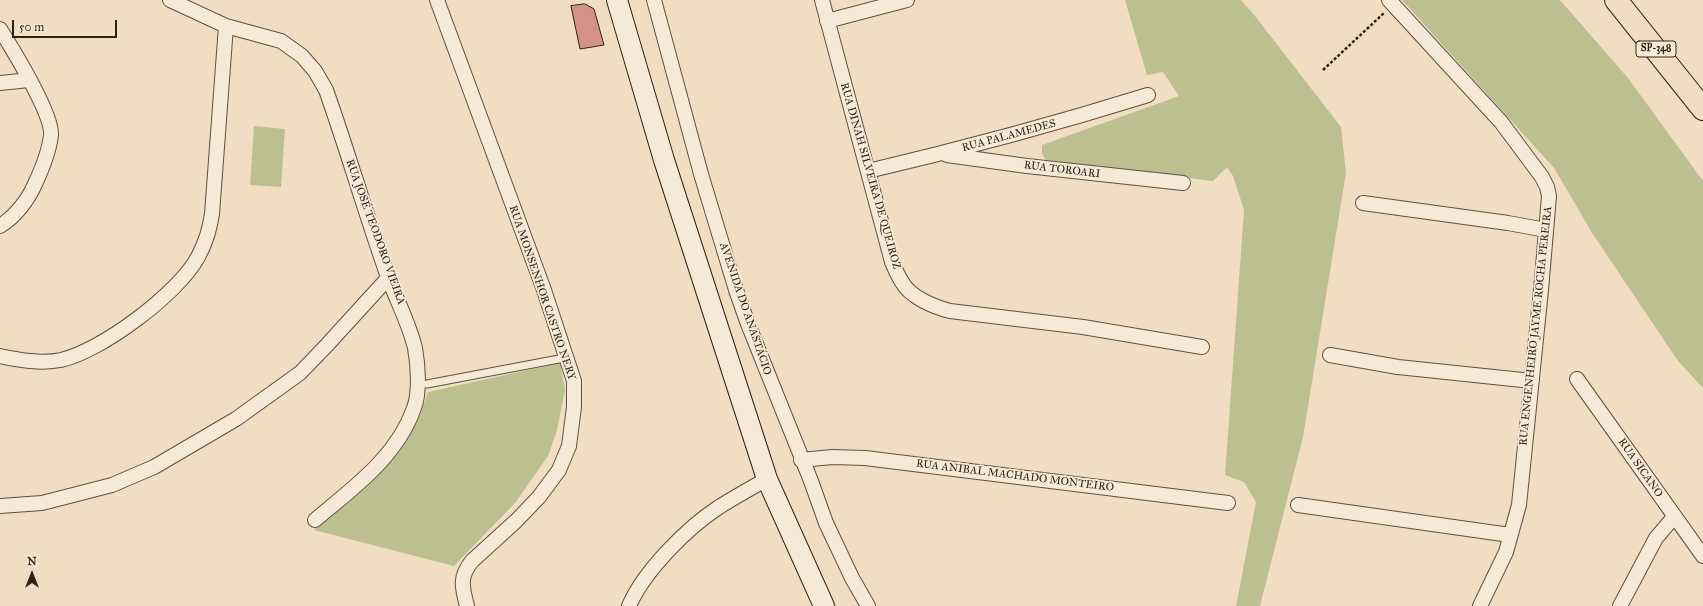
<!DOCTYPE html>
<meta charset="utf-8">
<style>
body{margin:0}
#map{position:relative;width:1703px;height:606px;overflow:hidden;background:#f1ddc1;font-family:"IM FELL Great Primer",serif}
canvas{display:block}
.north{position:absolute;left:12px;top:554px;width:40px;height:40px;-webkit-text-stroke:3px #f6e9d7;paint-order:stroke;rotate:0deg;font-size:11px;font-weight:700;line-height:16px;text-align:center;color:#2e2215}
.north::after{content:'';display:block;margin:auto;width:14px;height:18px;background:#2e2215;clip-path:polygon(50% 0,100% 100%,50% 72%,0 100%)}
.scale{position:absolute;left:12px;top:20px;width:105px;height:18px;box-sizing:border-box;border:2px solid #2e2215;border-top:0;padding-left:5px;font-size:12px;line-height:14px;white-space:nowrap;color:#2e2215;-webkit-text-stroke:3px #f6e9d7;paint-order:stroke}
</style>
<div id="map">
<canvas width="1703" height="606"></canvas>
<div class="north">N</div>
<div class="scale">50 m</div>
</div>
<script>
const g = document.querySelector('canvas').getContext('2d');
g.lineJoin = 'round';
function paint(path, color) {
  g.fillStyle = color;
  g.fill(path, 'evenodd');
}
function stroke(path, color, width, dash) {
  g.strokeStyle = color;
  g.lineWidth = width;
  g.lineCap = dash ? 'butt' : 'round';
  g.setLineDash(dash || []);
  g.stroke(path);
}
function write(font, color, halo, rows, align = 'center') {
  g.font = font + ' "IM FELL Great Primer",serif';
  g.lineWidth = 3.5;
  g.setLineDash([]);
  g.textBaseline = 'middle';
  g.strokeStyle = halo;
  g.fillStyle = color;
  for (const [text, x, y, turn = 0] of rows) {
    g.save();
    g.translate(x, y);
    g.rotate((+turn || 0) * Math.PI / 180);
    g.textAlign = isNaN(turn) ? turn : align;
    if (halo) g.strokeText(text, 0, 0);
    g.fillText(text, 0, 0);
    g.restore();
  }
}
const green = new Path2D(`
 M1125,0H1241L1255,16L1341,127L1346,173L1303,437L1260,606H1236L1256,502L1244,482L1225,475L1244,210L1233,176L1227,167L1213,181L1046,160L1042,153V145L1179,96L1163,72L1147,75Z
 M1402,0H1560L1628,78L1703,181V388L1678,361L1594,236L1554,168Z
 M254,126L285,129L281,187L250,185Z
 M560,363L565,390L557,430L548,456L515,503L454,566L314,530L396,453L411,433L420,415L428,392Z`);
const building = new Path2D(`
 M585,4L594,9L604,45L580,49L571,6Z`);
const path = new Path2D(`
 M1323,70L1384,13`);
const service = new Path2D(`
 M427,384L559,359`);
const minor = new Path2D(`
 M170,0L226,26L281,41L302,56L315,71L326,90C348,152 366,215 388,277C397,301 409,323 415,348C418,364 420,393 414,408C397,457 353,488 315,520
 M437,0L544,290L574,381V407L569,446L559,470L539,497L516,521L472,561C459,577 462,587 467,606
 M654,0L701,174L736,290L748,324L811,481L826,523L852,578L868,606
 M822,0L892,262C895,269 898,276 902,282C910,297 934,307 950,311L1083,327L1202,347
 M1389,0L1501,122L1542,177L1547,187L1549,196L1541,290L1519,505L1506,552L1480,606
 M827,21L907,0
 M0,29C12,48 53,115 51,135C49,153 42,169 35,184C28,200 15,217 0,226
 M0,83L29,80
 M947,155L1027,166L1183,183
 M868,171C962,149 1055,124 1148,95
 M1363,203L1508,223L1546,230
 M1330,355L1398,367L1532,381
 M0,356C19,360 41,364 61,360C101,351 178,294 198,257C206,242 209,231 212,214L226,26
 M1577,379L1703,556
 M801,460L832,457L865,458L1228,503
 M1298,505L1510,535
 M0,506L42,503L112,485L154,467L236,419L300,373L327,345L389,277
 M629,606C644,571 687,528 719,507C735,497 751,488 767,479
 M1620,606L1656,538L1674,517`);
const secondary = new Path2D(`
 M617,0L664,160L767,479L824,606`);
const motorway = new Path2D(`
 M1616,0L1703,109`);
const shields = [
 [1656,49,40]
];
const shieldNames = [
 ["SP-348",1656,49]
];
const streetNames = [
 ["RUA PALAMEDES",1009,136,-15],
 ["RUA TOROARI",1062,170,7],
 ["RUA DINAH SILVEIRA DE QUEIROZ",870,176,74],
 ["RUA JOSÉ TEODORO VIEIRA",375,232,70],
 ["RUA MONSENHOR CASTRO NERY",542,293,71],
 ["AVENIDA DO ANASTÁCIO",745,309,71],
 ["RUA ENGENHEIRO JAYME ROCHA PEREIRA",1536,326,-84],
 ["RUA SICANO",1640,468,55],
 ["RUA ANIBAL MACHADO MONTEIRO",1015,476,7]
];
paint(green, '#bcc091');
paint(building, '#d59385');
stroke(building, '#2e2215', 1);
stroke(service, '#5f5140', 9);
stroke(minor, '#5f5140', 16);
stroke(secondary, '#2e2215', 22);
stroke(motorway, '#2e2215', 24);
stroke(path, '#2e2215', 2.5, [3, 2]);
stroke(service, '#f6e9d7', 7);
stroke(minor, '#f6e9d7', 14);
stroke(secondary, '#f6e9d7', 20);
stroke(motorway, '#f1ddc1', 22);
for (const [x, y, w] of shields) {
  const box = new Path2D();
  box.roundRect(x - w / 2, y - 8, w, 16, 3);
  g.fillStyle = '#f6e9d7';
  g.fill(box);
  stroke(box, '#2e2215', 1);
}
write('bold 10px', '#2e2215', null, shieldNames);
write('11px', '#2e2215', '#f6e9d7', streetNames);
</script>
